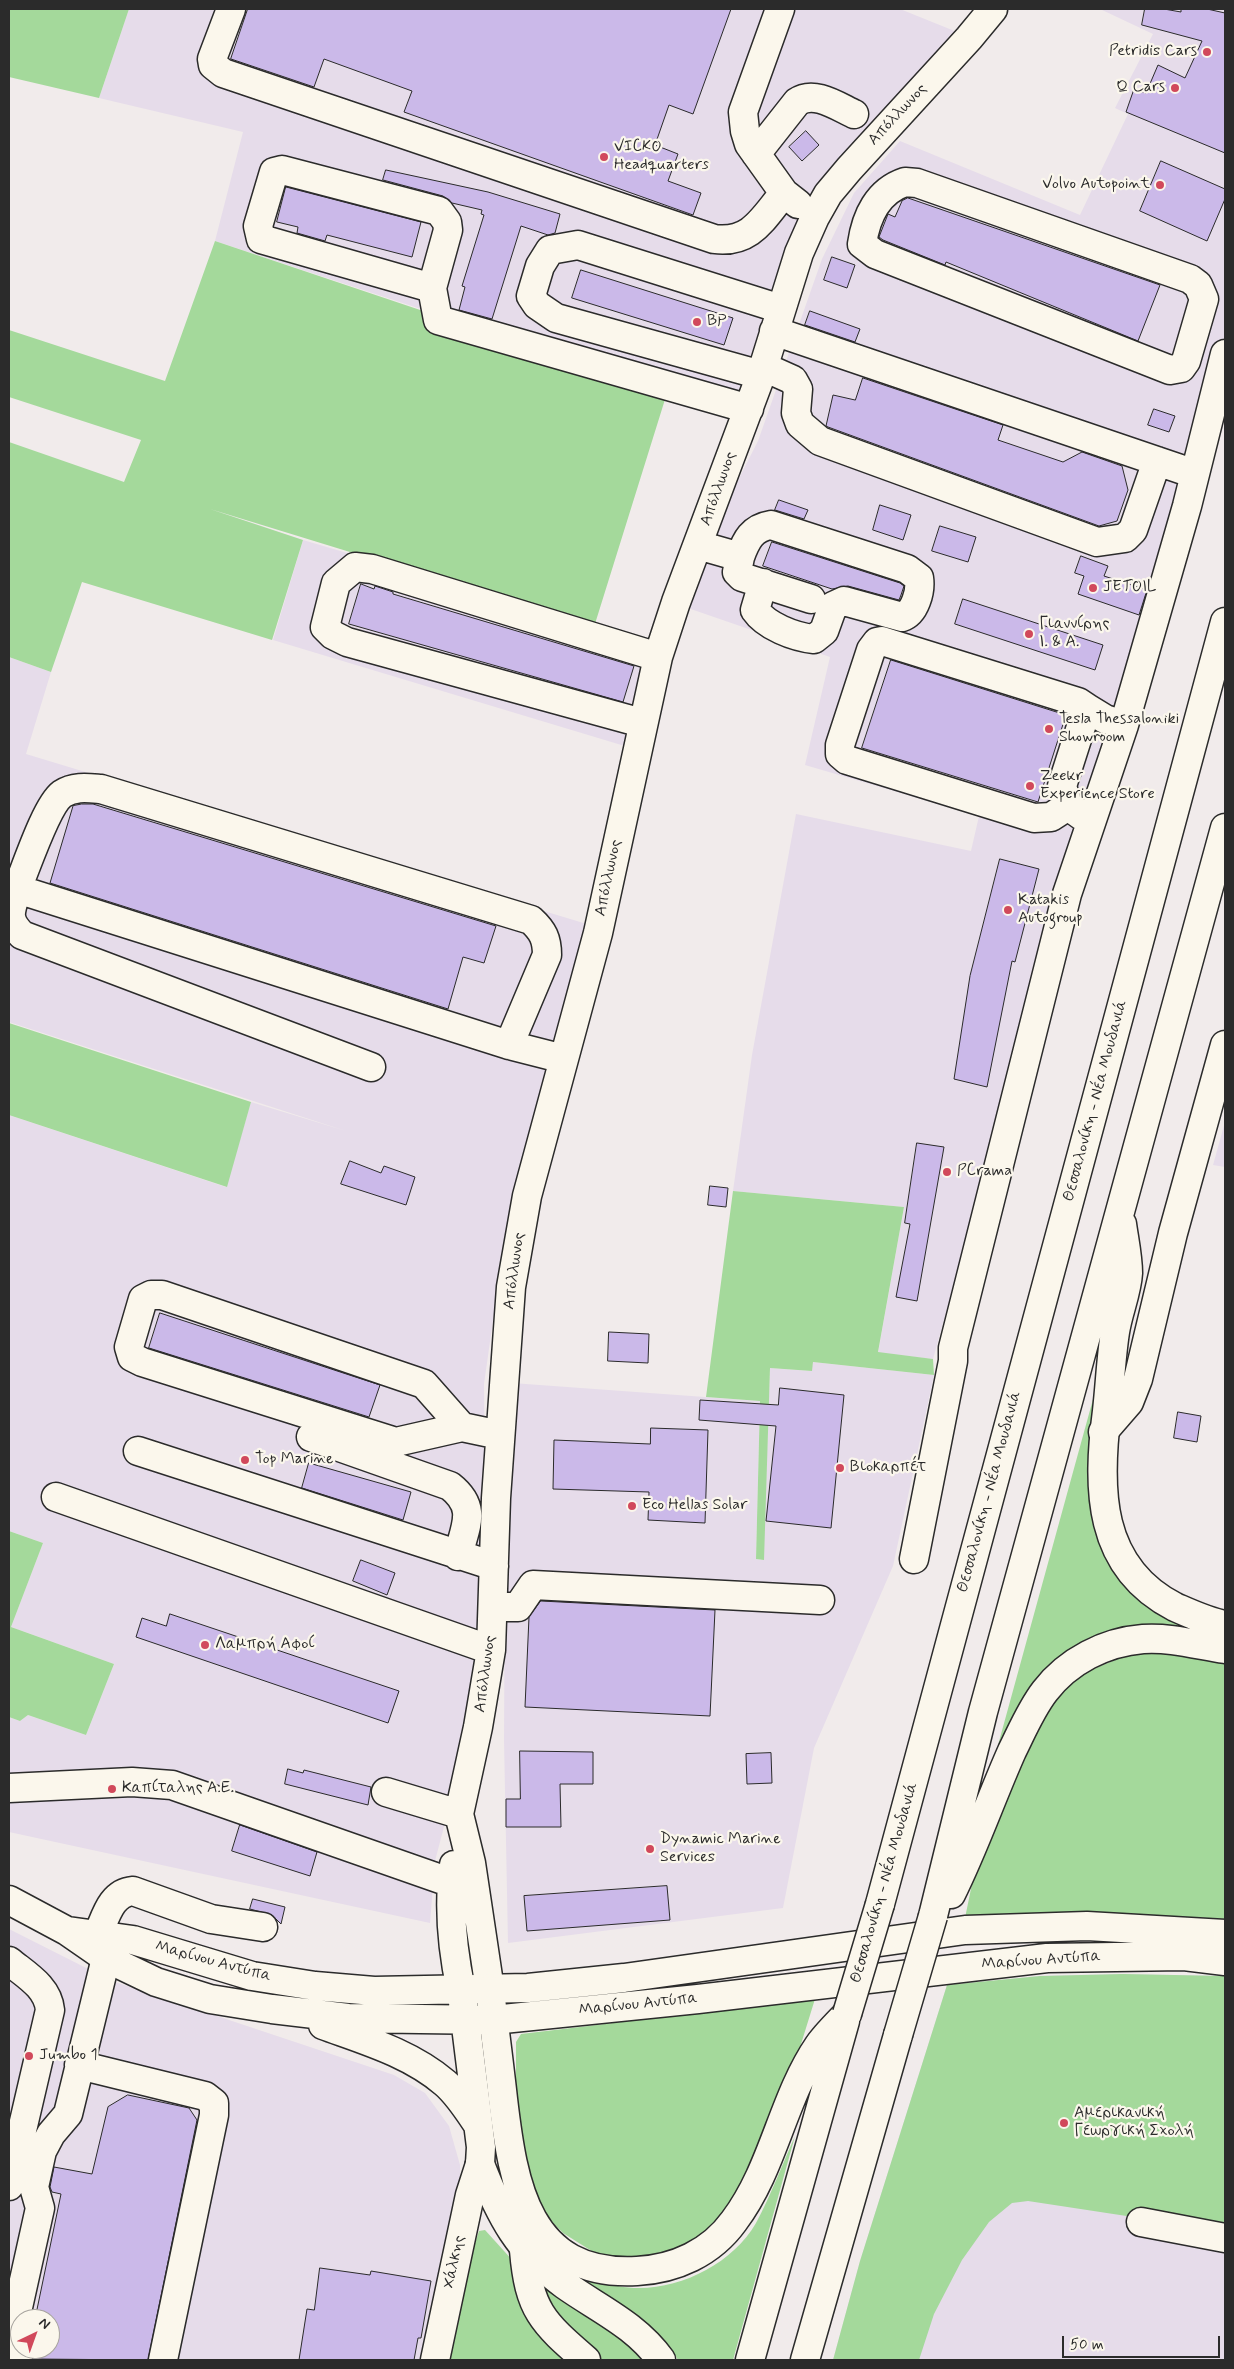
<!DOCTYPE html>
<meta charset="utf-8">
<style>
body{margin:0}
#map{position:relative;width:1234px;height:2369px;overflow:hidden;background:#f1ebeb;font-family:Mynerve,sans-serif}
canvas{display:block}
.frame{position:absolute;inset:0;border:10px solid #2b2b2b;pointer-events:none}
.north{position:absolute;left:10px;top:2309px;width:50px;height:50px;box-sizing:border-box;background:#fbf7ec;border:1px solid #a8a59f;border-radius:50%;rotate:42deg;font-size:14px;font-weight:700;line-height:20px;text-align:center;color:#2b2b2b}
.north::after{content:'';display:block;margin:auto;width:18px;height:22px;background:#d1495b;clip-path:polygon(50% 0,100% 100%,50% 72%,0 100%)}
.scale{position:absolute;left:1062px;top:2336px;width:158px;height:22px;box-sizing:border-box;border:2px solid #2b2b2b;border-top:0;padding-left:6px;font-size:15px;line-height:18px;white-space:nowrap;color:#2b2b2b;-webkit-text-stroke:4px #fbf7ec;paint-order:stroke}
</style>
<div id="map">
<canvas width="1234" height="2369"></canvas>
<div class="frame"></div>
<div class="north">N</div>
<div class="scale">50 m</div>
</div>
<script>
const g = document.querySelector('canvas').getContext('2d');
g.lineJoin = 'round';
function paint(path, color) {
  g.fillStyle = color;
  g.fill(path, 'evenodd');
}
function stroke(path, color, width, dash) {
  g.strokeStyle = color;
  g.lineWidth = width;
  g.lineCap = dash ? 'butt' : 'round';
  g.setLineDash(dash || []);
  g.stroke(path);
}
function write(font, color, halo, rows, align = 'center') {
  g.font = font + ' Mynerve,sans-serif';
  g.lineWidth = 4.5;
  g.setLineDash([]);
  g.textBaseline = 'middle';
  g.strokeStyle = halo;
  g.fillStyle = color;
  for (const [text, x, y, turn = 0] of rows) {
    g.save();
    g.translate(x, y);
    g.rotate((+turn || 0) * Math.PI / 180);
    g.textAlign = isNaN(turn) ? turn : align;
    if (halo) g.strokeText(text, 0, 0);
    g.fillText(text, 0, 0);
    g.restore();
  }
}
const built = new Path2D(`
 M129,9H900L957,32L800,223L775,283L743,400L436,314L215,241L243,132L99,98Z
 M1100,9H1225V360L1070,842L995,1137L933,1359L878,1353L904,1207L733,1191L752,1055L796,814L971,851L979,816L805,765L830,657L682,606L726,504L758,441L822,259L854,193L900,141L1080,215L1128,114L1115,108L1153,34Z
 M303,540L652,643L628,747L273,640Z
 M9,657L51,672L26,754L590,925L499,1278L484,1384L486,1593L457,1777L435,1861L430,1923L9,1832V1717L20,1721L28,1715L86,1735L114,1664L11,1627L43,1543L9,1531V1115L226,1187L251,1102L346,1131L9,1022Z
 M1225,1122V1167L1213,1165Z
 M813,1362L934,1375L893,1566L814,1748L783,1908L508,1943L504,1740L505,1548L512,1383L760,1401L756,1559L763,1560L770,1368L811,1371Z
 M9,1929L112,1981L394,2075L425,2093L449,2126L460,2165V2207L428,2360H9ZM20,2319H50V2349H20Z
 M1123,1974L1225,1976V2360H833L860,2261L947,1985L1040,1976Z`);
const green = new Path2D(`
 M9,9H129L99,98L9,77Z
 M215,241L667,393L594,627L210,509L303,540L272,640L82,582L51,672L9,657V442L124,482L141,440L9,397V330L165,381Z
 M9,1023L251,1102L227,1187L9,1115Z
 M733,1191L904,1207L878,1352L933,1359L934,1375L813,1362L812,1371L770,1368L764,1560L756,1559L760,1401L706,1397Z
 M1098,1381L1091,1469V1506L1097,1534L1222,1635L1086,1649L992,1767Z
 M9,1531L43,1543L11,1627L114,1664L86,1735L28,1715L20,1721L9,1717Z
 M1151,1651L1225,1659V1922C1138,1913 1053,1915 965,1918L973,1879L1040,1717L1058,1693L1081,1674L1125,1656Z
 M1123,1974L1225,1976V2231L1028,2201L1012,2203L989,2222L962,2260L934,2314L919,2360H833L860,2261L947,1985L1040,1976Z
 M815,1999L783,2102L725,2217L695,2243L664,2252L635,2257L598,2255L563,2233L544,2214L527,2174L516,2098V2042L521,2034Z
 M795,2136L733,2360H678C652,2318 633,2317 595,2292C582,2283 570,2273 557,2264C577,2273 596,2282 618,2286C668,2296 730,2268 756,2223C771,2195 782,2165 795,2136Z
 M485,2230L514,2262L572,2360H447L457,2298L479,2231Z
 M532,2278L564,2302L623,2339L644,2360H600L565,2331Z`);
const building = new Path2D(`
 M248,9H731L693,114L669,105L655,145L678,154L668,181L701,193L693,215L404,112L412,91L324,59L314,87L231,59Z
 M1145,9H1164L1181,12V9H1207L1225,13V153L1126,112L1134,89L1146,93L1158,65L1185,78L1202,41L1142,25Z
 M806,131L819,145L802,161L789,147Z
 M1161,161L1225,189V199L1207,241L1140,211Z
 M386,170L488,192L560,214L555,233L548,235L521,226L492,319L459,310L465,287L462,286L484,215L481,214L482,210L452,203L443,196L383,180Z
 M286,187L421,222L412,257L327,235L325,241L297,233L298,227L277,222Z
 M908,198L1160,285L1138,341L946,262L945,265L883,240L879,237L888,214L895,217L902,201Z
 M832,257L855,265L847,288L824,280Z
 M581,270L733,318L724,345L572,298Z
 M810,311L860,329L855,342L805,325Z
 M863,378L1003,425L998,440L1063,462L1082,452L1122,466L1128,490L1117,521L1099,526L828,427L826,426L833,395L855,400Z
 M1154,409L1175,416L1169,432L1148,425Z
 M779,500L808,510L804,519L775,510Z
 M880,505L911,515L903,540L873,530Z
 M940,526L976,537L968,562L932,551Z
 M772,542L900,583L904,586L901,595L899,600L848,586L832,589L763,566Z
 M1081,556L1108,566L1104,576L1147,590L1139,615L1078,594L1084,576L1075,573Z
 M361,584L374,589L375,586L393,592V594L634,666L623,702L349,624Z
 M963,599L1103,645L1095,670L955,624Z
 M891,660L1066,715L1038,802L862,748Z
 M82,804H93L496,926L484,963L463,957L448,1009L50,883L73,806Z
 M1000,859L1039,869L1015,962L1012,961L987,1087L954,1079L970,976Z
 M917,1143L944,1147L917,1301L896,1297L910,1224L905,1223Z
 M350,1161L381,1173L384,1166L415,1177L406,1205L341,1184Z
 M710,1186L728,1188L726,1207L708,1205Z
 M160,1313L380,1385L369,1417L149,1348Z
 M609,1332L649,1334L648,1363L608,1361Z
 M780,1388L844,1395L831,1528L766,1521L776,1426L699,1420L700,1400L778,1405Z
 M1178,1412L1201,1416L1197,1442L1174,1438Z
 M651,1428L708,1430L705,1523L648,1520L649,1492L553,1489L554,1440L650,1444Z
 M309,1463L411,1492L403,1520L302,1488Z
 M361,1560L395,1573L387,1595L353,1581Z
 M541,1601L715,1610L710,1716L525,1707L529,1617Z
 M170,1614L399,1691L388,1723L136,1637L142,1618L166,1626Z
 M520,1751L593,1752V1784H560L561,1827H506V1799H520Z
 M771,1753L772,1783L747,1784L746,1754Z
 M288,1769L303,1773L304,1770L371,1787L368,1805L285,1784Z
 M240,1825L317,1852L310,1876L232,1851Z
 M667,1886L670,1920L527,1931L524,1896Z
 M253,1899L285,1907L281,1924L272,1915L250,1909Z
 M128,2095L189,2108L197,2120L148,2360L33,2359L30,2349H50V2319H35L61,2194L52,2192L50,2187L54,2167L92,2174L108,2107Z
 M320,2268L370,2275L371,2271L431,2281L421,2338H418L414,2360H299L307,2309L314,2310Z`);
const minor = new Path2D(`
 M231,9L212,59L213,65L223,73L714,239C751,244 763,218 784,193
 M780,9L743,112L745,131L749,144L784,193L798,204
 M756,154L797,102C814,90 837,106 854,114
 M905,182L917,183L1190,279L1198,285L1204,299L1186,361L1181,368L1170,370L875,254L862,244C866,216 878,191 905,182Z
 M432,288L261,239L258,226L274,172L282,170L439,211L447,222L448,230L432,288L438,320L749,409
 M774,331L1195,474
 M764,367L793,380L798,389L796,413L800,424L820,441L1097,542L1125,538L1133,530L1157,461
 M761,375L556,318L537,305L531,296L540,266L550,250L578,245L781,309
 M698,545L740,557L737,572L742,577L811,599
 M740,557C746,540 752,528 771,525L907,569L919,578C921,591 915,613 902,617L844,601L833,606L824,631L814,639C794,637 766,626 755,610L763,583
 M642,723L347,642L333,635L325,627L336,583L355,567L372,569L658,657
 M1068,806L1051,817L1034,818L847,760L840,754V745L871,650L877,642L882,641L1078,702L1087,708
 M1082,816L1068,806L1062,786L1087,708L1105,719L1124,725
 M17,889C11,911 5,918 22,935L371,1067
 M509,1045L547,955C547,939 543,931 531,920L101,789C88,788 74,786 62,794C46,806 26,868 17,889L509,1045L564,1059
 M462,1427L396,1442L142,1362L132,1357L129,1347L143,1299L151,1295H162L424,1384L462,1427L500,1435
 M1103,1432L1129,1402L1138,1379L1173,1233L1225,1045
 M311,1437L450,1486C478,1508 465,1526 458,1556
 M138,1451L494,1566
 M56,1497L491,1650
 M914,1559L953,1361V1348L1067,894L1124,725L1187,506L1225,354
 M494,1607H518L533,1585L820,1600
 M9,1788L132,1782L172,1785L452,1883
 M386,1792L459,1814
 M454,1865C448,1907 452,1948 461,1990
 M98,1934C106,1916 111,1893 133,1891L211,1919L263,1927
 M9,1961C26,1975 48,1987 50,2010L9,2186
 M490,1990L471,1863L459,1814L478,1727L491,1650L496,1498L511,1287L527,1196L598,933L658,657L676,602L761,375L799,253L815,217L828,194L849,169L969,38L993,9
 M79,2065L205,2096L214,2103V2115L163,2360
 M1141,2222L1225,2238
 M524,2250C529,2310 542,2322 586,2360
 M18,2360L12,2347L11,2339L40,2208L34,2187L42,2151L51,2134L68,2114L106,1958
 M435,2360L470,2195L480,2164`);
const major = new Path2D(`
 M9,1900L67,1931L106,1958L156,1982L210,1999L272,2009L348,2018L493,2020L698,1999L1047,1958L1184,1956L1225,1961
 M68,1931L133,1940L252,1976L315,1986L374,1991L528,1988L624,1978L965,1930L1087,1926L1225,1934
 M463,2002L481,2147L480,2164
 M323,2025C364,2040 410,2053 445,2083C458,2094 468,2110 478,2125`);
const highway = new Path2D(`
 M1122,1224C1124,1239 1128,1257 1128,1273C1127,1292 1118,1312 1115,1332C1111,1358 1110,1385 1107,1411C1097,1488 1097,1567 1175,1607C1191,1614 1208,1622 1225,1625
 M951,1894C974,1848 991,1798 1012,1751C1022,1731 1031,1709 1045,1691C1068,1661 1105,1642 1143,1639C1170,1637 1198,1645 1225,1649
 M880,1904L1225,622
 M933,1916L983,1712L1225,828
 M490,1990C494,2026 499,2062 503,2099C513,2184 527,2277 637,2271C675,2269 711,2253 734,2221C774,2168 782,2099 819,2045C827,2034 837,2024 847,2014
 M480,2164C500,2216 519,2252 565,2285C599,2309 636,2325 661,2360
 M750,2360L845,2021
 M805,2360L898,2035`);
const highwayBridge = new Path2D(`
 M847,2014L880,1904
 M898,2035L933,1916`);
const markers = [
 [1207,52,5,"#d1495b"],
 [1175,88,5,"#d1495b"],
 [604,157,5,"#d1495b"],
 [1160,185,5,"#d1495b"],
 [697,322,5,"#d1495b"],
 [1093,588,5,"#d1495b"],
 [1029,634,5,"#d1495b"],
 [1049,729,5,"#d1495b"],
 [1030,786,5,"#d1495b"],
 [1008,910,5,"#d1495b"],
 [947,1172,5,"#d1495b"],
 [245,1460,5,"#d1495b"],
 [840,1468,5,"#d1495b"],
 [632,1506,5,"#d1495b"],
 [205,1645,5,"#d1495b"],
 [112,1789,5,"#d1495b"],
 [650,1849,5,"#d1495b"],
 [29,2056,5,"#d1495b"],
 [1064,2123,5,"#d1495b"]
];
const poiNames = [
 ["Petridis Cars",1197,52,"right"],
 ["Q Cars",1165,88,"right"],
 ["VICKO",614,148],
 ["Headquarters",614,166],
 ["Volvo Autopoint",1150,185,"right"],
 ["BP",707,322],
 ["JETOIL",1103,588],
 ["Γιαννίρης",1039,625],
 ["Ι. & Α.",1039,643],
 ["Tesla Thessaloniki",1059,720],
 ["Showroom",1059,738],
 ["Zeekr",1040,777],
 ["Experience Store",1040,795],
 ["Katakis",1018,901],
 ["Autogroup",1018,919],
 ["PCrama",957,1172],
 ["Top Marine",255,1460],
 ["Βιοκαρπέτ",850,1468],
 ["Eco Hellas Solar",642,1506],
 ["Λαμπρή Αφοί",215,1645],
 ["Καπίταλης Α.Ε.",122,1789],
 ["Dynamic Marine",660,1840],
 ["Services",660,1858],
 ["Jumbo 1",39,2056],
 ["Αμερικανική",1074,2114],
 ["Γεωργική Σχολή",1074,2132]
];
const streetNames = [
 ["Απόλλωνος",898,115,-47],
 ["Απόλλωνος",719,489,-70],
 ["Απόλλωνος",609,878,-78],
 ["Θεσσαλονίκη - Νέα Μουδανιά",1096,1101,-75],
 ["Απόλλωνος",515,1271,-82],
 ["Θεσσαλονίκη - Νέα Μουδανιά",990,1492,-75],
 ["Απόλλωνος",486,1674,-82],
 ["Θεσσαλονίκη - Νέα Μουδανιά",885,1883,-74],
 ["Μαρίνου Αντύπα",1041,1961,-4],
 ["Μαρίνου Αντύπα",213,1962,15],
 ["Μαρίνου Αντύπα",638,2005,-6],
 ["Χάλκης",455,2262,-78]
];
paint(built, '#e6dcea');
paint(green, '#a4d99b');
paint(building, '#cbb9e9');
stroke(building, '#2b2b2b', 1);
stroke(minor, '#2b2b2b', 31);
stroke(major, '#2b2b2b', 31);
stroke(highway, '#2b2b2b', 31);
stroke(minor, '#fbf7ec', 28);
stroke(major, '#fbf7ec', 28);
stroke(highway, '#fbf7ec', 28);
stroke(highwayBridge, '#2b2b2b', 31, []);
stroke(highwayBridge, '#fbf7ec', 28);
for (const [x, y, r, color] of markers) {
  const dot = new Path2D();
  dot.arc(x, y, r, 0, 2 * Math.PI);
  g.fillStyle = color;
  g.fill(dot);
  stroke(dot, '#fbf7ec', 2);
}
write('16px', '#2b2b2b', '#fbf7ec', poiNames, 'left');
write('16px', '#2b2b2b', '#fbf7ec', streetNames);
</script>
